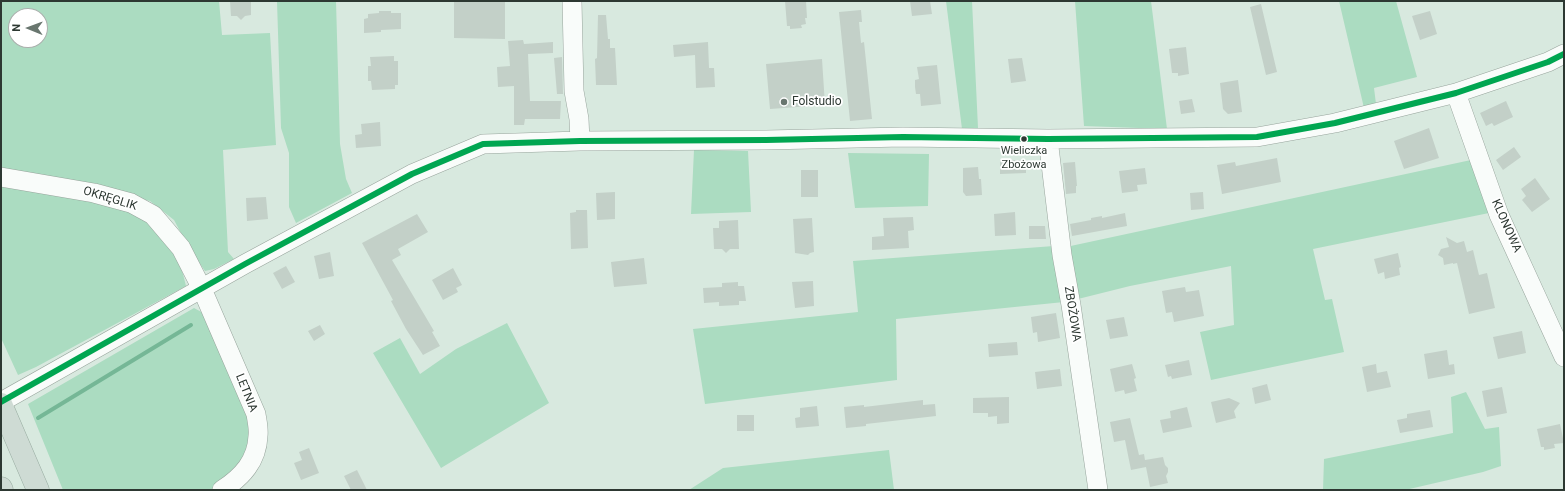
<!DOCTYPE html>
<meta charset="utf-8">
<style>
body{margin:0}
#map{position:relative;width:1565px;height:491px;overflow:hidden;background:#d8e9df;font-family:Roboto,sans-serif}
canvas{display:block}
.frame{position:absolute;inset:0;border:2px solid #2d3832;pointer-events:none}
.north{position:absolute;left:8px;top:8px;width:40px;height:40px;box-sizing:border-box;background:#fff;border:1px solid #abafad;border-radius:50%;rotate:271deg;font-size:11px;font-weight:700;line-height:16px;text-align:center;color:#2d3832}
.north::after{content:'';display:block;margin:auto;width:14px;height:18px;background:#69766f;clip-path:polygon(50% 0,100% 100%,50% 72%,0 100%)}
</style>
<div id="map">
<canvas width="1565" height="491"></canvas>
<div class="frame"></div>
<div class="north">N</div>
</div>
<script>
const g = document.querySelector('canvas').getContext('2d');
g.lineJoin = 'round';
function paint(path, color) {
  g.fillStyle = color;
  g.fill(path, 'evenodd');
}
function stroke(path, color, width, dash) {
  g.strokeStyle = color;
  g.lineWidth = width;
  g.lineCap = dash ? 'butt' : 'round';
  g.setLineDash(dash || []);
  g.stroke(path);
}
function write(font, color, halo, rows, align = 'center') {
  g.font = font + ' Roboto,sans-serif';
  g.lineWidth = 3.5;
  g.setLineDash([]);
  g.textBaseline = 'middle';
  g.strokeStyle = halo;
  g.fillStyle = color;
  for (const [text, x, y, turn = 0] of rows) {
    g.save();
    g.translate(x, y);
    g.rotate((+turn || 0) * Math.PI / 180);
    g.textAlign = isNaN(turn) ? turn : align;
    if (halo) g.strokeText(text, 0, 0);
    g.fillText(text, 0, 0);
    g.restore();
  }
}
const green = new Path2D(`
 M1,1H219L222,35L270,33L276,145L223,150L228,252L234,259L214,269L205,271L189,248L174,220L150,201L101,189L1,173ZM16,16H40V40H16Z
 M277,1H336L340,144L346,179L352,193L296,223L289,207V153L281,128Z
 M946,1H972L978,128L962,129Z
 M1075,1H1151L1167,129L1084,126Z
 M1339,1H1396L1417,77L1374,88L1376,104L1364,108Z
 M694,150L748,151L751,212L691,214Z
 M848,153L929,154L928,206L855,208Z
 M1471,160L1489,213L1313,249L1325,300L1332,299L1344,352L1211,380L1200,332L1234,325L1231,266L1130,286L1078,299L1066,247Z
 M1,183L138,212L158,230L180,262L186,286L36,367L18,375L1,338Z
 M1054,246L1064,302L896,319L897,380L705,404L693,329L858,312L853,261Z
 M194,308L207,315L251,417V448L221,485L212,490H63L28,404Z
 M507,323L549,403L441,468L373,353L400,338L420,374L456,349Z
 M1466,392L1485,429L1499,427L1501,466L1483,472L1405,490H1323L1324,459L1453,433L1451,397Z
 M889,450L894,490H689L723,468Z`);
const stream = new Path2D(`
 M38,418L191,325`);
const building = new Path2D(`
 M230,1H251V15L245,16L241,20L237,16H231Z
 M454,1H505V39L454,38Z
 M785,1H806L807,18H805L806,24L801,25L802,28L790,29V26H787Z
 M910,1H930L932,14L912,16Z
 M1261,4L1277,72L1266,75L1250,7Z
 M861,10L862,22H859L861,43L864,42L872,119L850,121L839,12Z
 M379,11H391V13H401V29L381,30V32L364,33V19L368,18V14L379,13Z
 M1430,11L1437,34L1420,40L1412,16Z
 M598,15H606L608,39H610V48H615L617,85H596L595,59L597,58Z
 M523,40L524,44L553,42V53L528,54L530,101H561L560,119H525L524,125H514V86L498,87L497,67L510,66L508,41Z
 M708,42L709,68H714L715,87L696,88L695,55L674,57L673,45Z
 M1186,47L1189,74L1178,76V73H1172L1169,49Z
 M394,56V61H398V85H395V89L372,90L371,81H368V66H371L370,57Z
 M562,57L563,94H557L554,58Z
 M1022,58L1026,81L1011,83L1008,59Z
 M822,59L825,105L770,109L766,64Z
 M937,65L941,104L921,106L920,94H916L915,87V80L919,79L917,67Z
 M1238,80L1242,112L1228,114L1223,109L1220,83Z
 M1192,99L1195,112L1181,114L1179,101Z
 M1506,101L1513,117L1494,126L1492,123L1486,126L1480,113Z
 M380,122L381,146L356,148L355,135L362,134L361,124Z
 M1429,128L1439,158L1404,169L1394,141Z
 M1514,147L1521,157L1503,170L1496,160Z
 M1277,158L1281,182L1222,194L1217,165L1235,162L1236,166Z
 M1000,160H1026V173L1000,174Z
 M1075,162L1077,186H1076V193L1066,194L1063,163Z
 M978,167L979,179H981L982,195L966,196L963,192V168Z
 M1145,168L1147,184L1137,185L1138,191L1122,193L1119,171Z
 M801,170H818V197H801Z
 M1535,178L1550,199L1532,212L1522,200L1526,196L1521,189Z
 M615,192V219L597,220L596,193Z
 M1203,192L1204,209L1191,210L1190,193Z
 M266,197L268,219L247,221L246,198Z
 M576,210H587L588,248L571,249L570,213L576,212Z
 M1015,212L1016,235L995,236L994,214Z
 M1125,213L1127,226L1072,236L1070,224L1091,220V218L1102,216V218Z
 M417,214L428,232L398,249L401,255L392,260L434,331L432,332L440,346L423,355L406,329L391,301L393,300L362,243Z
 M913,217L914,230L908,231L909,248L872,250V237L884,236L883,218Z
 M812,218L814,252L810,253L808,255L795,253L793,219Z
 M738,220L739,249H730L726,253L722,249H714L713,228H719V221Z
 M1029,226H1045L1046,239H1029Z
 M1446,237L1457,243L1464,241L1467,252L1473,250L1479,275L1487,273L1495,308L1469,314L1457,263L1453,264V263L1444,265L1443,258L1438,255L1441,249L1449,247Z
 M330,252L334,276L319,279L314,256Z
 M1398,253L1401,267L1399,268L1400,275L1385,279L1384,272L1378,274L1374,259Z
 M644,258L647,284L614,287L611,262Z
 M286,266L295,282L282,289L273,273Z
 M453,268L462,285L456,288L458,292L443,300L432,280Z
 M813,281L814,306L795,308L792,282Z
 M738,282V286H744L746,301H739V305L719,306V302L704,303L703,288L722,287V283Z
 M1185,287L1186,292L1199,290L1204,316L1174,322L1172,312L1166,313L1162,291Z
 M1056,313L1060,338L1038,342L1037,332L1033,333L1031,317Z
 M1124,317L1128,336L1110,339L1106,320Z
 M320,325L325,334L314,341L308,331Z
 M1522,331L1526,353L1498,359L1493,337Z
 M1017,342L1018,355L989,357L988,344Z
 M1447,350L1449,365L1454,364L1455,374L1428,379L1424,354Z
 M1189,360L1192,375L1172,379L1171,376L1168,377L1165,365Z
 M1132,364L1136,378L1134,379L1137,391L1125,394L1124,390L1115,392L1110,369Z
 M1376,364L1377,373L1387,371L1391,387L1367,392L1362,367Z
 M1060,369L1062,386L1037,389L1035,372Z
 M1267,384L1271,400L1255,404L1252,388Z
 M1502,387L1507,413L1487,417L1482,391Z
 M1009,397V423L997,424V416L988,417V413H973V398Z
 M1229,398L1240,403L1234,411L1236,418L1216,423L1211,402Z
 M923,400V405L935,404L936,416L866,424V426L846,428L844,407L864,405V407Z
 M817,406L819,426L796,428L795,418L800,417V408Z
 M1187,407L1192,427L1163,433L1160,420L1171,418L1170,411Z
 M1430,410L1433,427L1400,433L1397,420L1407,418V414Z
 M737,415H754V431H737Z
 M1130,418L1139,455L1144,454L1145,460L1163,457L1165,465L1168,468V472L1166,476L1168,483L1150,487L1146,467L1131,470L1125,440L1114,442L1110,422Z
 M1560,424L1564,443L1554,444L1555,448L1544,450V447H1541L1537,429Z
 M309,448L319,473L301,480L294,463L302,460L299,452Z
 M357,470L367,490H351L344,476Z`);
const minor = new Path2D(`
 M572,1L574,91L579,119L580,141
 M1456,93L1499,215L1564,357
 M1048,139L1062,255L1071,305L1098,490
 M1,177L94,193L131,203L153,215L181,248L202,289L256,414C257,421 259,429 258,436C257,461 242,477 222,490
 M1,402L245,264L412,174L483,144L580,141L766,140L903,137L1048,139L1257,137L1335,123L1456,93L1548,62L1564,54`);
const highway = new Path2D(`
 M1,404L38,490
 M1,488L2,490`);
const bus1 = new Path2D(`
 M1,402L245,264L412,174L483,144L580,141L766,140L903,137L1048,139L1257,137L1335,123L1456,93L1548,62L1564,54`);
const markers = [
 [784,102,4,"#69766f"],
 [1024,139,3.5,"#2d3832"]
];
const busNames = [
 ["Wieliczka",1024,151],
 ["Zbożowa",1024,165]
];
const poiNames = [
 ["Folstudio",792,102]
];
const streetNames = [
 ["OKRĘGLIK",110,199,17],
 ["KLONOWA",1506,226,66],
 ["ZBOŻOWA",1072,314,81],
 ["LETNIA",246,393,68]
];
paint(green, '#abdcc1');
stroke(stream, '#75b796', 4);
paint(building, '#c3d0c8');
stroke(minor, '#97a49c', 20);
stroke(highway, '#98aca1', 23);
stroke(minor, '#f9fcfa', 19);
stroke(highway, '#cedbd4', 22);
stroke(bus1, '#00a651', 6);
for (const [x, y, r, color] of markers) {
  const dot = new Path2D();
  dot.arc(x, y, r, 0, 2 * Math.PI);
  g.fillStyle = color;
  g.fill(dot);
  stroke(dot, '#fff', 1.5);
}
write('11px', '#2d3832', '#fff', busNames);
write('12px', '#2d3832', '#fff', poiNames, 'left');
write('12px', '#2d3832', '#fff', streetNames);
</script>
